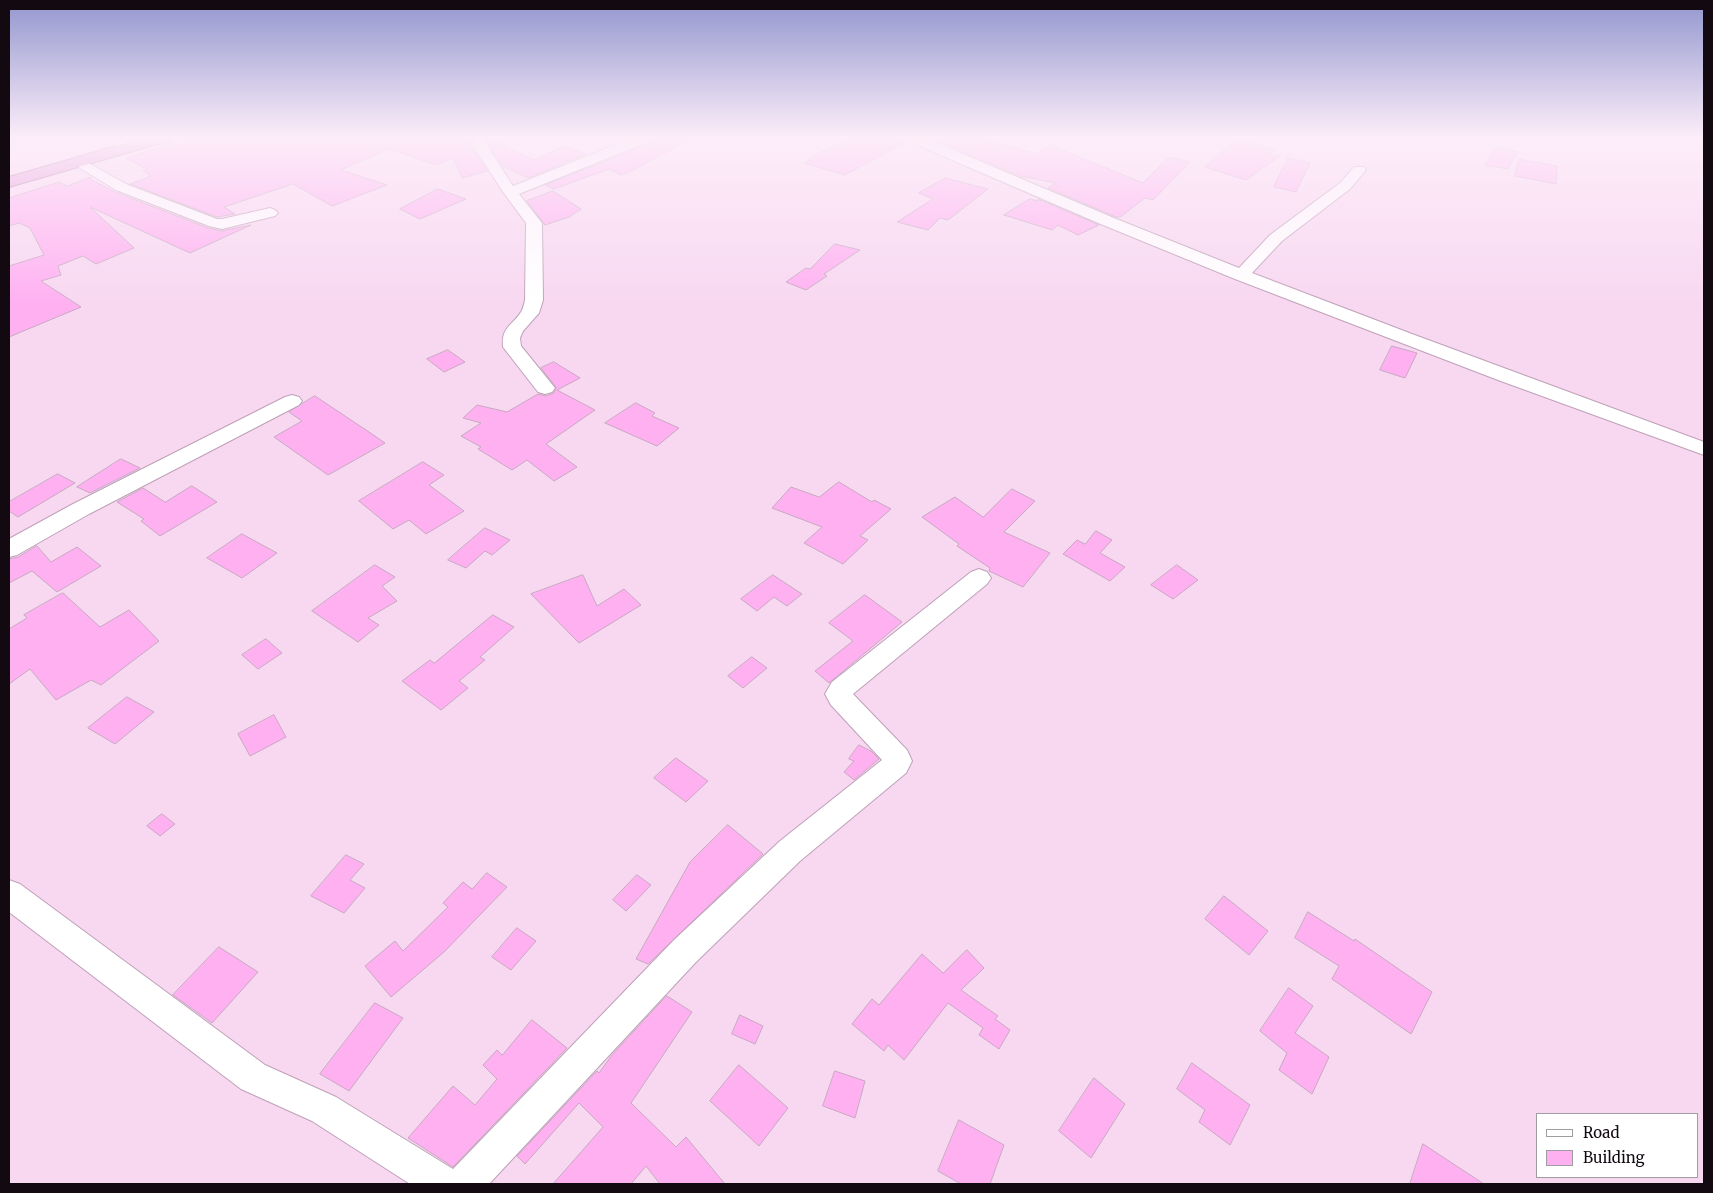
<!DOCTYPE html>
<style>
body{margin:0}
#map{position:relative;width:1713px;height:1193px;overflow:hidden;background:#f8d8f1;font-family:Merriweather,serif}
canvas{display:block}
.frame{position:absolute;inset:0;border:10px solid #120911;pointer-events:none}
.legend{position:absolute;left:1536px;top:1113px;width:162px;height:65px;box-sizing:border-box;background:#fff;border:1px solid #a09da0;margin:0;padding:6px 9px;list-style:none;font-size:15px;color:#120911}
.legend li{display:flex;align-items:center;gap:10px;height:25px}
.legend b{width:25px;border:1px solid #a09da0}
</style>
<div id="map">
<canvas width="1713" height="1193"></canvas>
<div class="frame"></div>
<ul class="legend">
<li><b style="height:6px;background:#fff"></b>Road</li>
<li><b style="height:14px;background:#ffb0f1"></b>Building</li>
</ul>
</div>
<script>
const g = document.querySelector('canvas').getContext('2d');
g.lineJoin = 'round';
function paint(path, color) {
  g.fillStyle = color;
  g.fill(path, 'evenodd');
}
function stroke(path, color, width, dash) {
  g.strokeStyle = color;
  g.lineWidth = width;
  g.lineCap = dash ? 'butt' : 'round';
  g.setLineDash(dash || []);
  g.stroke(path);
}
const building = new Path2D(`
 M185,138H478L471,142L470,145L487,171L462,178L453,158L436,165L389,149L341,170L387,185L332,206L293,184L224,207L235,214L217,217L130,184L151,176L143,171L147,169L127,159Z
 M480,138H489L534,160L565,146L586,154L528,178L503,166L486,140Z
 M653,138H692L635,169L621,175L609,169L554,189L545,185L651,143Z
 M852,138H905L906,142L845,175L804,163L821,152Z
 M931,138H982L1036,154L1050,145L1143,183L1169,157L1190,162L1153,200L1145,198L1120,217H1116L1048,188L1056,183L1020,176Z
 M1236,140L1276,150L1267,154L1280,156L1246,180L1205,167Z
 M1496,147L1518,152L1508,169L1485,165Z
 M1288,158L1310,163L1296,192L1274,187Z
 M1519,159L1557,166L1556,184L1515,176Z
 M91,177L90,179L115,192L208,228L222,231L251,225L190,253L90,207L134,248L96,264L83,256L58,266L61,275L41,281L81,307L9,337V266L44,255L30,228L19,223L9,226V198L59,182L67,186Z
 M946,178L988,189L948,220L940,218L928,230L897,222L933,199L919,193Z
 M438,189L466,199L420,219L400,209Z
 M553,191L581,209L569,217L545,225L527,201Z
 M1030,199L1038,201V199L1099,225L1078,235L1058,225L1052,230L1004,215Z
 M835,244L860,250L824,274L827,276L806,290L786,282L806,268L810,269Z
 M1392,346L1417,353L1405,378L1380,370Z
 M448,350L465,362L444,372L427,359Z
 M554,362L580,378L557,390L595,410L546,444L577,467L554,481L527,460L512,470L478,449L481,447L461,436L481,423L463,418L477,405L507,412L538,394L546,396L554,393L556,387L541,368Z
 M315,396L369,432L385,443L328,475L274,437L302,421L289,412Z
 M636,403L655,413L652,416L679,428L657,446L605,423Z
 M121,459L140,468L90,493L77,487Z
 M423,462L444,475L429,485L464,511L426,534L409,520L393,529L359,501Z
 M58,474L75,483L18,517L9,511V502Z
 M839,482L872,502L874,500L891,509L860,536L868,540L843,564L804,543L822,527L772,508L791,487L819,497Z
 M192,486L217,502L160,536L141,521L144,519L117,502L143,488L165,502Z
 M1012,489L1035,501L1004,532L1050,553L1023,587L989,571L990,568L957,546L959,544L922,517L955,497L983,517Z
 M485,528L510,540L492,555L485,551L466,568L448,560Z
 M1096,531L1112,540L1100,553L1125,567L1110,581L1063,554L1077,540L1085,544Z
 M242,534L277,553L242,578L207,558Z
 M37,546L51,562L77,547L101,566L57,592L32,571L9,583V559L18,557Z
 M375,565L395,577L382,586L397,601L368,618L379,625L358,642L312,611Z
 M1177,565L1198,580L1173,599L1151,585Z
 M583,575L597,606L624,589L641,605L579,643L531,594Z
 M773,575L802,594L787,606L774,597L757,611L741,599Z
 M63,593L100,627L129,610L159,641L101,685L91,680L56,700L30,669L9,684V629L27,618L24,615Z
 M865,595L902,622L829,683L815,671L853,641L829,623Z
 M493,615L514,627L480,657L485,660L459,681L468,688L441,710L402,681L430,660L434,663Z
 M266,639L282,653L258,669L242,655Z
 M752,657L767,668L743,688L728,676Z
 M127,697L154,712L115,744L88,728Z
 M274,715L286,737L250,756L238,734Z
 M859,745L871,751L879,759L854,780L844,772L854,761L849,759Z
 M676,758L708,781L686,802L654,778Z
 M162,814L175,824L160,836L147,826Z
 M728,825L763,854L648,964L636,959L690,862Z
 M346,855L364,864L350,880L365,888L344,913L311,896Z
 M487,873L507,887L444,952L391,997L365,966L395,941L403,951L448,907L443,903L463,882L472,889Z
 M637,875L651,885L626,911L613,900Z
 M1224,896L1268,931L1249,955L1205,919Z
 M1308,912L1354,941L1355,939L1432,992L1411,1034L1332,979L1339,966L1295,938Z
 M517,928L536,941L511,970L492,957Z
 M219,947L258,972L212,1023L173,995Z
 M967,950L984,968L961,990L998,1016L995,1019L1010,1030L999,1049L979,1035L983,1028L948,1003L904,1060L888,1045L884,1051L852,1024L872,999L879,1005L922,954L943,973Z
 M1289,988L1313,1006L1295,1033L1329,1057L1312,1094L1279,1070L1287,1053L1260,1031Z
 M667,996L692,1012L631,1103L676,1147L686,1137L725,1184H660L646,1166L631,1184H553L603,1127L579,1103L525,1164L517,1156L597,1071L599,1073L612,1055Z
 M375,1003L403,1018L349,1091L320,1074Z
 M740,1015L763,1026L755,1044L732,1034Z
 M532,1020L567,1048L453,1167L408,1138L453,1086L475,1105L497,1079L483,1065L497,1050L502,1055Z
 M1192,1063L1250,1105L1230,1145L1199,1122L1205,1110L1177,1089Z
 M739,1065L788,1108L759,1146L710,1101Z
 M835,1071L865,1081L855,1118L823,1106Z
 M1094,1078L1125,1104L1091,1158L1059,1131Z
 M959,1120L1004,1145L990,1184H961L938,1171Z
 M1423,1144L1484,1184H1410Z`);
const street = new Path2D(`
 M106,138H122L135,148L133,151H123Z
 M632,138H651L650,141L519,194L542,223L543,300L539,313L523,331L520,338L521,346L555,388L552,392L545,394L538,392L503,347C501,327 512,326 521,312C523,309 524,304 525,300L526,223L503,192L472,144L479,140L484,141L513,186Z
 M907,138H925L1114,218L1239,268L1270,235L1340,183L1354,167H1364L1366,170L1350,189L1282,241L1252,273L1412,334L1704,442V455L1498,380L1235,279L1103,225L908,141Z
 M80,158L126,184L217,219H222L270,208L275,210L278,213L275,216L222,229L209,226L116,190L75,165L73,162L75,159Z
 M292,395L299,397L302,401L299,405L89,514L17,555L9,557V539L73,504L285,397Z
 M979,569L987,572L991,578L987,584L853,694L907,750L912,761L906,773L800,861L696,962L489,1184H410L312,1121L241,1089L9,912V880L20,884L265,1065L336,1097L453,1169L674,940L780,841L882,760L831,705L825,694L832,682L971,572Z`);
const highway = new Path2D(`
 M144,138H170L168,141L9,187V177Z`);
paint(building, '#ffb0f1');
stroke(building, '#c6a8c0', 1);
stroke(street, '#bea0b8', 2);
stroke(highway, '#975f8e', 2);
paint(street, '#fff');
paint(highway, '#df8dd2');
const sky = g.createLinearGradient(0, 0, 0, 305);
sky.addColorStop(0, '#9397cf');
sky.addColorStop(0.45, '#fcedf9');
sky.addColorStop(1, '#fcedf900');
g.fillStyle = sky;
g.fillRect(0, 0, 1713, 305);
</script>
